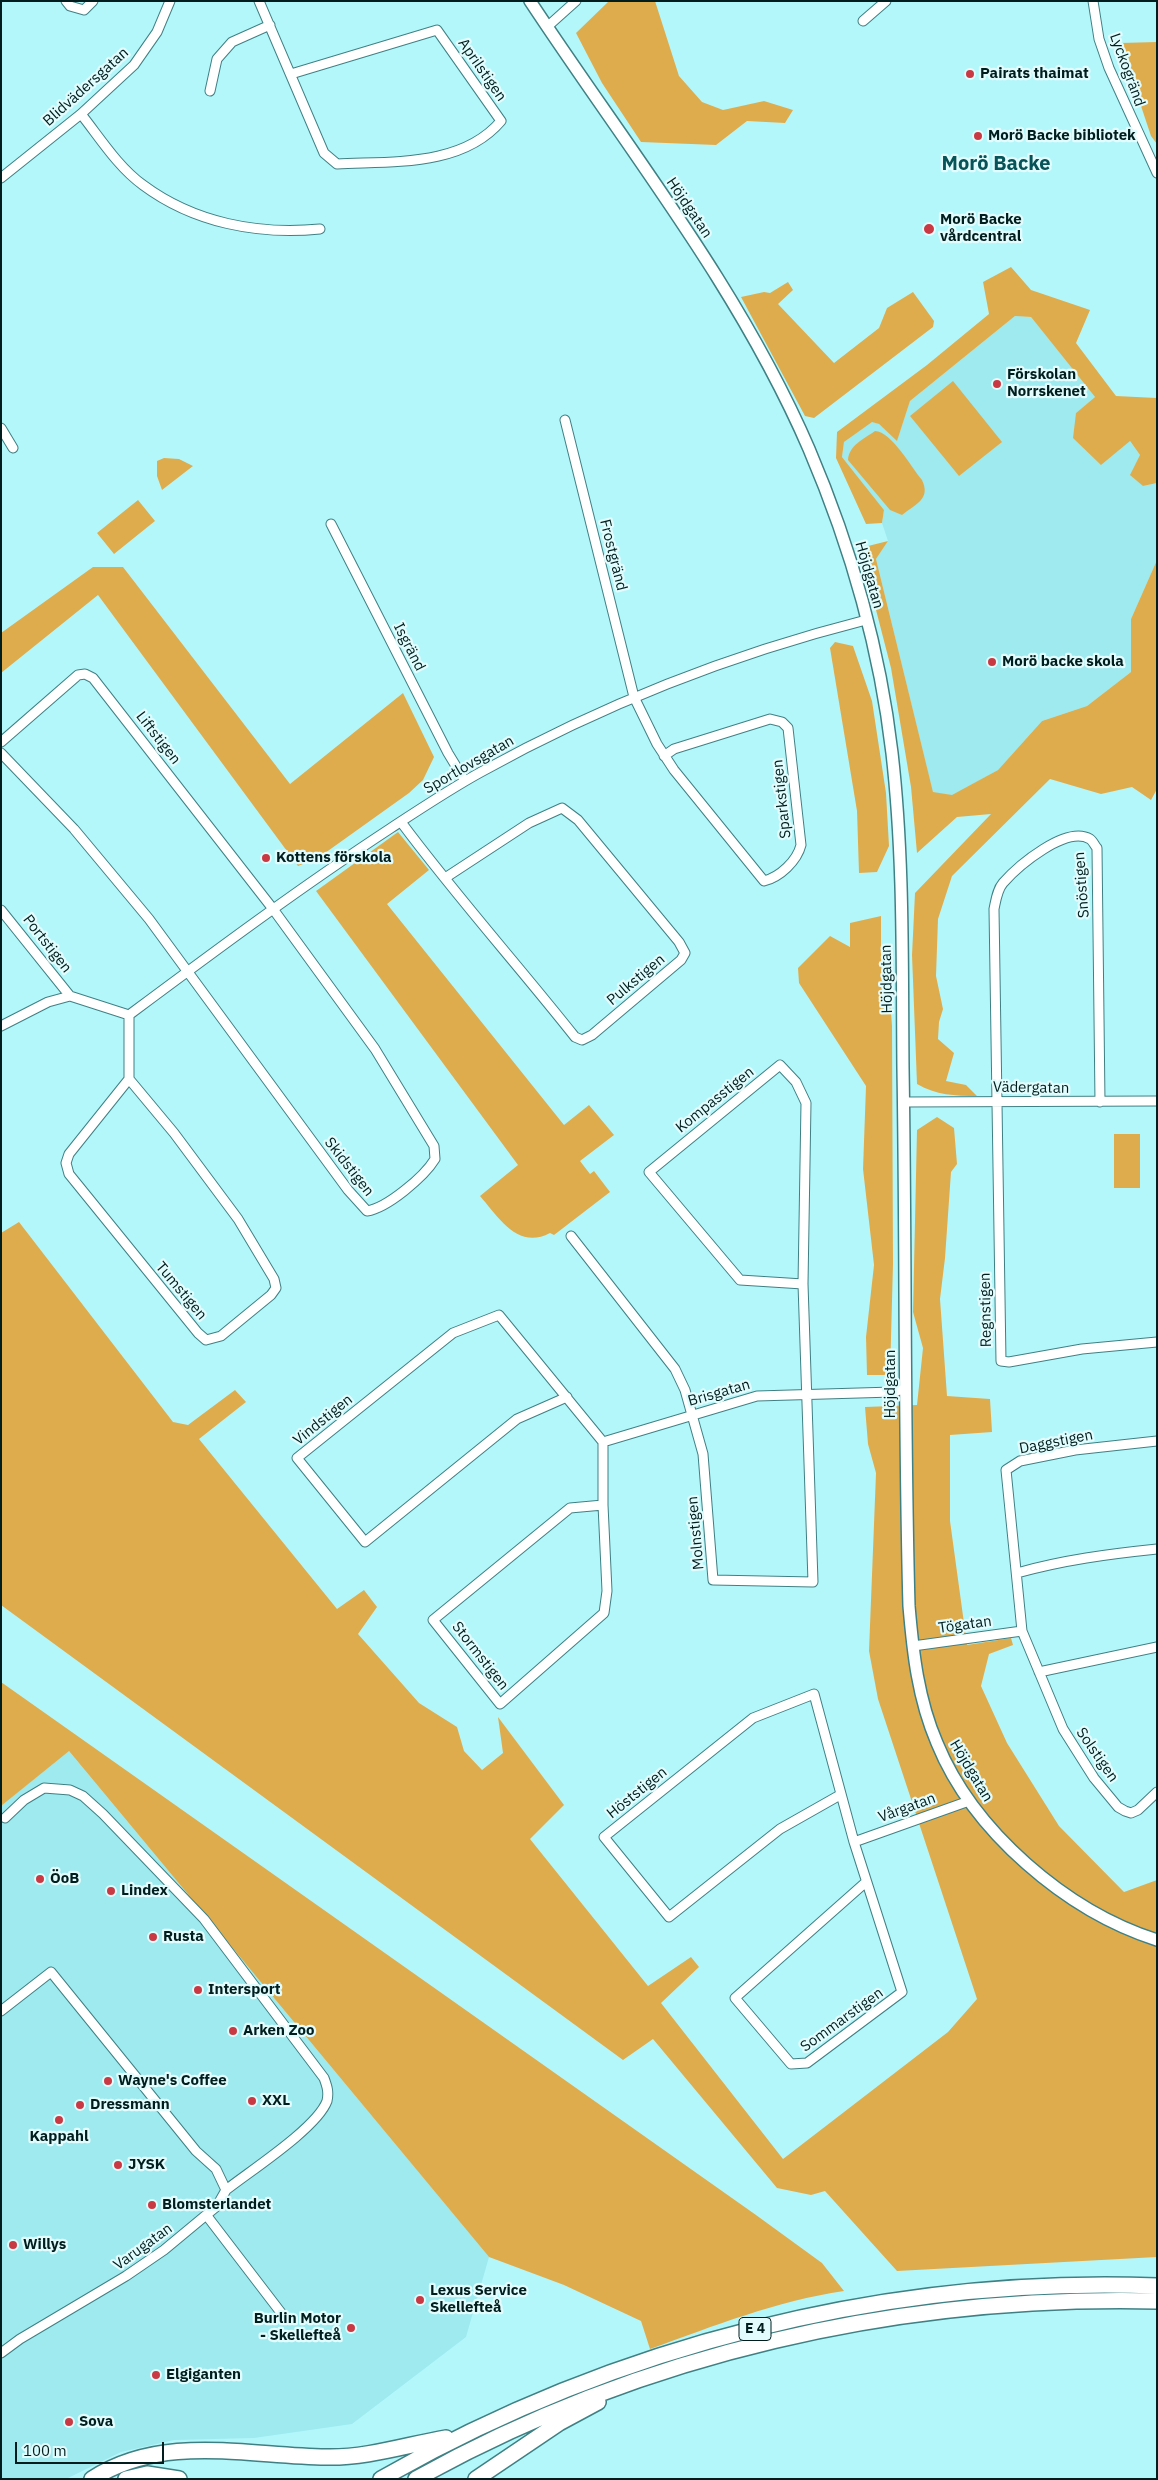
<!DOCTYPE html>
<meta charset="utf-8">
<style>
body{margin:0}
#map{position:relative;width:1158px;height:2480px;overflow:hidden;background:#b4f7fb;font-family:"IBM Plex Sans",sans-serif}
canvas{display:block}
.frame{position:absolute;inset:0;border:2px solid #021d1e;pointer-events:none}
.scale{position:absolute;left:15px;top:2442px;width:149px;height:22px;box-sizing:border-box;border:2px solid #021d1e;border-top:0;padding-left:6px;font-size:15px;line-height:18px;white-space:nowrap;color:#021d1e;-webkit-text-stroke:4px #e2fcfd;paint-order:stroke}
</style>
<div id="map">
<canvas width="1158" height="2480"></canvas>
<div class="frame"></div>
<div class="scale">100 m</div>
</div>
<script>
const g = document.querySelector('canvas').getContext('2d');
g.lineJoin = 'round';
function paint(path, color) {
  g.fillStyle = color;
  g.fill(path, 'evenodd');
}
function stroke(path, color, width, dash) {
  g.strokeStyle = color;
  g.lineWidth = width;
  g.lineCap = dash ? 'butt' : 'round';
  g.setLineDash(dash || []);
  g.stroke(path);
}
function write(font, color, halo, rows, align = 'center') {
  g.font = font + ' "IBM Plex Sans",sans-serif';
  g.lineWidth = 4.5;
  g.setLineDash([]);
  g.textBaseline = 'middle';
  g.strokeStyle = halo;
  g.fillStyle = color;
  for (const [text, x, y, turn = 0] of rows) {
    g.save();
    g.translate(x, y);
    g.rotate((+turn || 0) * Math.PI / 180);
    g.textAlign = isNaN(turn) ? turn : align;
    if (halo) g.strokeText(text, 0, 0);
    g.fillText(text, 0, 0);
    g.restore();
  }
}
const built = new Path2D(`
 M1015,316L1031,317L1095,397L1076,413L1129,440L1140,455L1143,486L1157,483V560L1131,619V672L1087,706L1042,721L998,770L952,796L933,793L876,559L888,541L882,523L884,510L842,457L844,442L872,421L879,424L897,440L910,401Z
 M68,1750L489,2257L466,2337L352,2424L254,2438L174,2440L121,2452L66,2479H1V1806Z`);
const green = new Path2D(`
 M609,1H655L679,76L702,102L723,110L764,101L793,110L785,123L747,121L716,145L641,142L602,83L576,33Z
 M1157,42V144L1151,136L1120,43Z
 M1011,267L1031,290L1090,310L1076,343L1116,396L1157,398V483L1143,486L1130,475L1140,455L1130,441L1101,465L1073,438L1076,413L1095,397L1031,317L1015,316L910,401L897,441L879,424L872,422L844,442L842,457L884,510L882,523L866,524L836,458L837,432L927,365L989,314L983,282Z
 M788,282L793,290L778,304L834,363L879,328L887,308L913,292L934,321L933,327L814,418L805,416L741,297L764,292L770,293Z
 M953,381L1002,442L959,476L910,416Z
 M875,431C892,432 911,467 922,480C931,499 916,504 902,515L890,510L848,460C849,445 864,439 875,431Z
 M164,458L179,459L193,466L162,490L157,476V461Z
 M138,500L155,521L114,554L97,533Z
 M888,541L876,559L933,792L952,795L998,770L1042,721L1087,706L1131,672V619L1157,560V789L1151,800L1132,787L1101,794L1050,779L952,876L938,919L936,976L943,1009L939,1022L938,1039L954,1053L946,1081L966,1085L977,1096C955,1096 936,1095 917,1084L912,955L915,893L991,814L957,817L917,853L911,787L891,668L860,548Z
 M93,567H123L290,784L403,693L434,757L423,780L409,793L318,858L298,866L98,595L1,673V633Z
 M835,642L853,646L872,701L886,793L889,846L877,872L859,873L857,811L830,648Z
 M398,832L429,870L387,904L564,1125L589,1105L614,1135L580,1161L590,1174L594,1171L610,1192L554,1235L550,1233C518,1250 499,1218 480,1196L518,1165L316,891Z
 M881,916V954L888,972L892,1026L893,1264L890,1375H867L866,1337L874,1265L863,1169L866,1086L799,983L798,968L830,936L850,947V923Z
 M937,1117L954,1128L957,1164L951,1172L945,1258L940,1299L947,1396L990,1399L992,1432L950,1435V1521L967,1645L1011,1638L1013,1645L989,1654L981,1686L1007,1743L1059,1826L1124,1892L1157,1880V2257L897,2271L825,2191L811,2195L777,2188L653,2039L623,2060L1,1605V1233L19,1222L173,1422L188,1425L235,1390L246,1402L199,1439L337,1609L364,1590L377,1607L358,1634L419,1703L457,1727L464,1751L482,1770L503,1753L498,1717L564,1805L530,1839L648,1986L691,1957L699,1967L661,2003L783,2159L948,2032L977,1999L878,1699L869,1651L876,1473L868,1444L865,1407L917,1405L923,1348L913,1312L917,1130Z
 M1114,1134H1140V1188H1114Z
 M1,1682L756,2215L822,2263L844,2291C776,2301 714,2326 650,2349L641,2321L564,2285L489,2257L69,1751L1,1806Z`);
const minor = new Path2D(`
 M66,1L70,6L84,10L93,1
 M259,1L324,153L337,164C392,161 462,167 501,121L437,30L291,74
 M1093,1L1099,39L1109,68L1157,173
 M863,21L886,1
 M547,27L576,1
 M210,91L217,59L232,42L270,25
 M81,114C100,138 118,167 143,185C194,223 258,235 320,229
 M1,178L81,114L134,65L157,32L170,1
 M565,420L634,697L657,744L674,770L764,881C780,877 797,861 801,845L788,728L782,722L770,719L674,749L664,756
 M1,428L13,448
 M331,524L448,753L465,781
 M1,742L78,675L85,674L93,678L273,909L375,1049L434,1146L435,1159C424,1177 387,1208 367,1211L348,1190L149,919L74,829L1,753
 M401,822C456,896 518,965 575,1037L582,1040L592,1035L681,960L685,953L679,942L578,820L562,808L529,823L445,878
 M1,910L70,996
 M129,1015C215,951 301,887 391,828C420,809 450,789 481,772C602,705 732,654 866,620
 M129,1015V1079L69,1154L66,1163L69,1174L198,1333L206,1340L221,1336L271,1295L276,1288L274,1279L238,1219L174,1133L129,1079
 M1,1026L48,1002L70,996L129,1015
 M904,1102L1157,1101
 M1100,1102L1097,848C1095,846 1093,841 1090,839C1066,825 1018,866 1003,883C997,890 996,900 994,909L1001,1361L1009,1362L1082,1349L1157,1342
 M571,1236L675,1369L685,1390L703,1454L713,1580L813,1582L803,1284L806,1103L796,1082L780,1065L649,1172L740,1280L803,1284
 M567,1397L517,1419L365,1542L297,1458L453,1333L499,1315L603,1442
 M1157,1441L1075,1450L1020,1461L1006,1470L1022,1631L1063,1729L1094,1778L1118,1807L1125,1811L1131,1813L1138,1810L1157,1792
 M603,1442L757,1396L893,1392L905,1389
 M603,1505L570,1508L433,1620L500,1704L604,1613L607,1591L603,1505V1442
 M1017,1573C1063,1560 1109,1554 1157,1549
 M913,1646L1022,1631
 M1039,1672L1157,1647
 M840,1795L780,1829L669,1917L604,1837L753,1718L814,1694L854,1842L902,1992L807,2063L791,2064L735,1998L866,1882
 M5,1818L24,1800L44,1788L70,1790L83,1796L103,1814L204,1919L324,2078C327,2086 329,2092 327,2101C317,2128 250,2171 226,2190
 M854,1842L969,1801
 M1,2011L51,1972L196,2151L216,2169L226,2190L217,2206L164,2250L126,2276L20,2339L1,2353
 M207,2216L282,2314`);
const tertiary = new Path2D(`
 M530,1C627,148 739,287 809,449C850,545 880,650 892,753C904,858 902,963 903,1068C906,1248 904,1427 909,1606C913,1653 918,1699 937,1743C973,1831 1066,1911 1157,1940`);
const trunk = new Path2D(`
 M92,2479C163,2433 247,2456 326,2457C367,2458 406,2445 446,2438
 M126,2479L147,2474L179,2479
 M381,2479C615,2345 887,2276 1157,2286
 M416,2479C642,2353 899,2295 1157,2301
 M476,2479L559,2423L598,2402`);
const markers = [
 [970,74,5,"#c93944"],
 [978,136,5,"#c93944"],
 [929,229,6,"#c93944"],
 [997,384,5,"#c93944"],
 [992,662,5,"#c93944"],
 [266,858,5,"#c93944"],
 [40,1879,5,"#c93944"],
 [111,1891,5,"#c93944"],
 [153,1937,5,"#c93944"],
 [198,1990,5,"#c93944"],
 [233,2031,5,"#c93944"],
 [108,2081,5,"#c93944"],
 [252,2101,5,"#c93944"],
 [80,2105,5,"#c93944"],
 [59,2120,5,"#c93944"],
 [118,2165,5,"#c93944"],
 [152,2205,5,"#c93944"],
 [13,2245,5,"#c93944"],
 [420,2300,5,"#c93944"],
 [351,2328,5,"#c93944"],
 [156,2375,5,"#c93944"],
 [69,2422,5,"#c93944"]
];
const shields = [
 [755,2329,32]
];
const shieldNames = [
 ["E 4",755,2329]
];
const streetNames = [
 ["Aprilstigen",482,70,55],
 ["Lyckogränd",1127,70,70],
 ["Blidvädersgatan",86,87,-42],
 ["Höjdgatan",689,208,56],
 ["Frostgränd",613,555,76],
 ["Höjdgatan",869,575,74],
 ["Isgränd",409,647,63],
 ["Liftstigen",158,738,52],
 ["Sportlovsgatan",469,765,-30],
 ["Sparkstigen",782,799,-96],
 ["Snöstigen",1082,885,-94],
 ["Portstigen",47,944,52],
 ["Höjdgatan",887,979,-91],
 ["Pulkstigen",636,980,-40],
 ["Vädergatan",1031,1088,1],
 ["Kompasstigen",715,1100,-39],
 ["Skidstigen",349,1167,52],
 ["Tumstigen",181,1291,50],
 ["Regnstigen",986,1310,-91],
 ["Höjdgatan",891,1384,-90],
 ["Brisgatan",719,1393,-16],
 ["Vindstigen",323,1420,-39],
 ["Daggstigen",1056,1442,-11],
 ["Molnstigen",696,1533,-95],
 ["Tögatan",965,1625,-8],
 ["Stormstigen",480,1656,52],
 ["Solstigen",1097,1755,55],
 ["Höjdgatan",971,1771,59],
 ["Höststigen",637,1793,-39],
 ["Vårgatan",907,1808,-20],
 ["Sommarstigen",842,2020,-36],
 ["Varugatan",143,2247,-36]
];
const poiNames = [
 ["Pairats thaimat",980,74],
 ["Morö Backe bibliotek",988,136],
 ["Morö Backe",940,220],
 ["vårdcentral",940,237],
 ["Förskolan",1007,375],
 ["Norrskenet",1007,392],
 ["Morö backe skola",1002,662],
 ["Kottens förskola",276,858],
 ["ÖoB",50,1879],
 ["Lindex",121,1891],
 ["Rusta",163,1937],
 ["Intersport",208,1990],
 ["Arken Zoo",243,2031],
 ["Wayne's Coffee",118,2081],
 ["XXL",262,2101],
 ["Dressmann",90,2105],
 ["Kappahl",59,2137,"center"],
 ["JYSK",128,2165],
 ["Blomsterlandet",162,2205],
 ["Willys",23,2245],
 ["Lexus Service",430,2291],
 ["Skellefteå",430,2308],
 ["Burlin Motor",341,2319,"right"],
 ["- Skellefteå",341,2336,"right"],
 ["Elgiganten",166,2375],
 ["Sova",79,2422]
];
const districtNames = [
 ["Morö Backe",996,164]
];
paint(built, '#9eeaef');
paint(green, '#dfac4d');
stroke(minor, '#3f8084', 11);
stroke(tertiary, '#3f8084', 14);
stroke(trunk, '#3f8084', 18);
stroke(minor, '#fff', 9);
stroke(tertiary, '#fff', 11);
stroke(trunk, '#fff', 15);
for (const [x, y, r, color] of markers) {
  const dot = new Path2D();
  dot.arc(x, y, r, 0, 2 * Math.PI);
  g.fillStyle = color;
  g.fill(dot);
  stroke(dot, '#e2fcfd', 2);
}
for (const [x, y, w] of shields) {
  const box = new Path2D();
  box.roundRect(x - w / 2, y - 11.5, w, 23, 4);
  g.fillStyle = '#e2fcfd';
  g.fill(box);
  stroke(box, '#021d1e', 1);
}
write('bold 14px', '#021d1e', null, shieldNames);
write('15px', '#021d1e', '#e2fcfd', streetNames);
write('bold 15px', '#021d1e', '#e2fcfd', poiNames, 'left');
write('bold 20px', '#075357', '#e2fcfd', districtNames);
</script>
